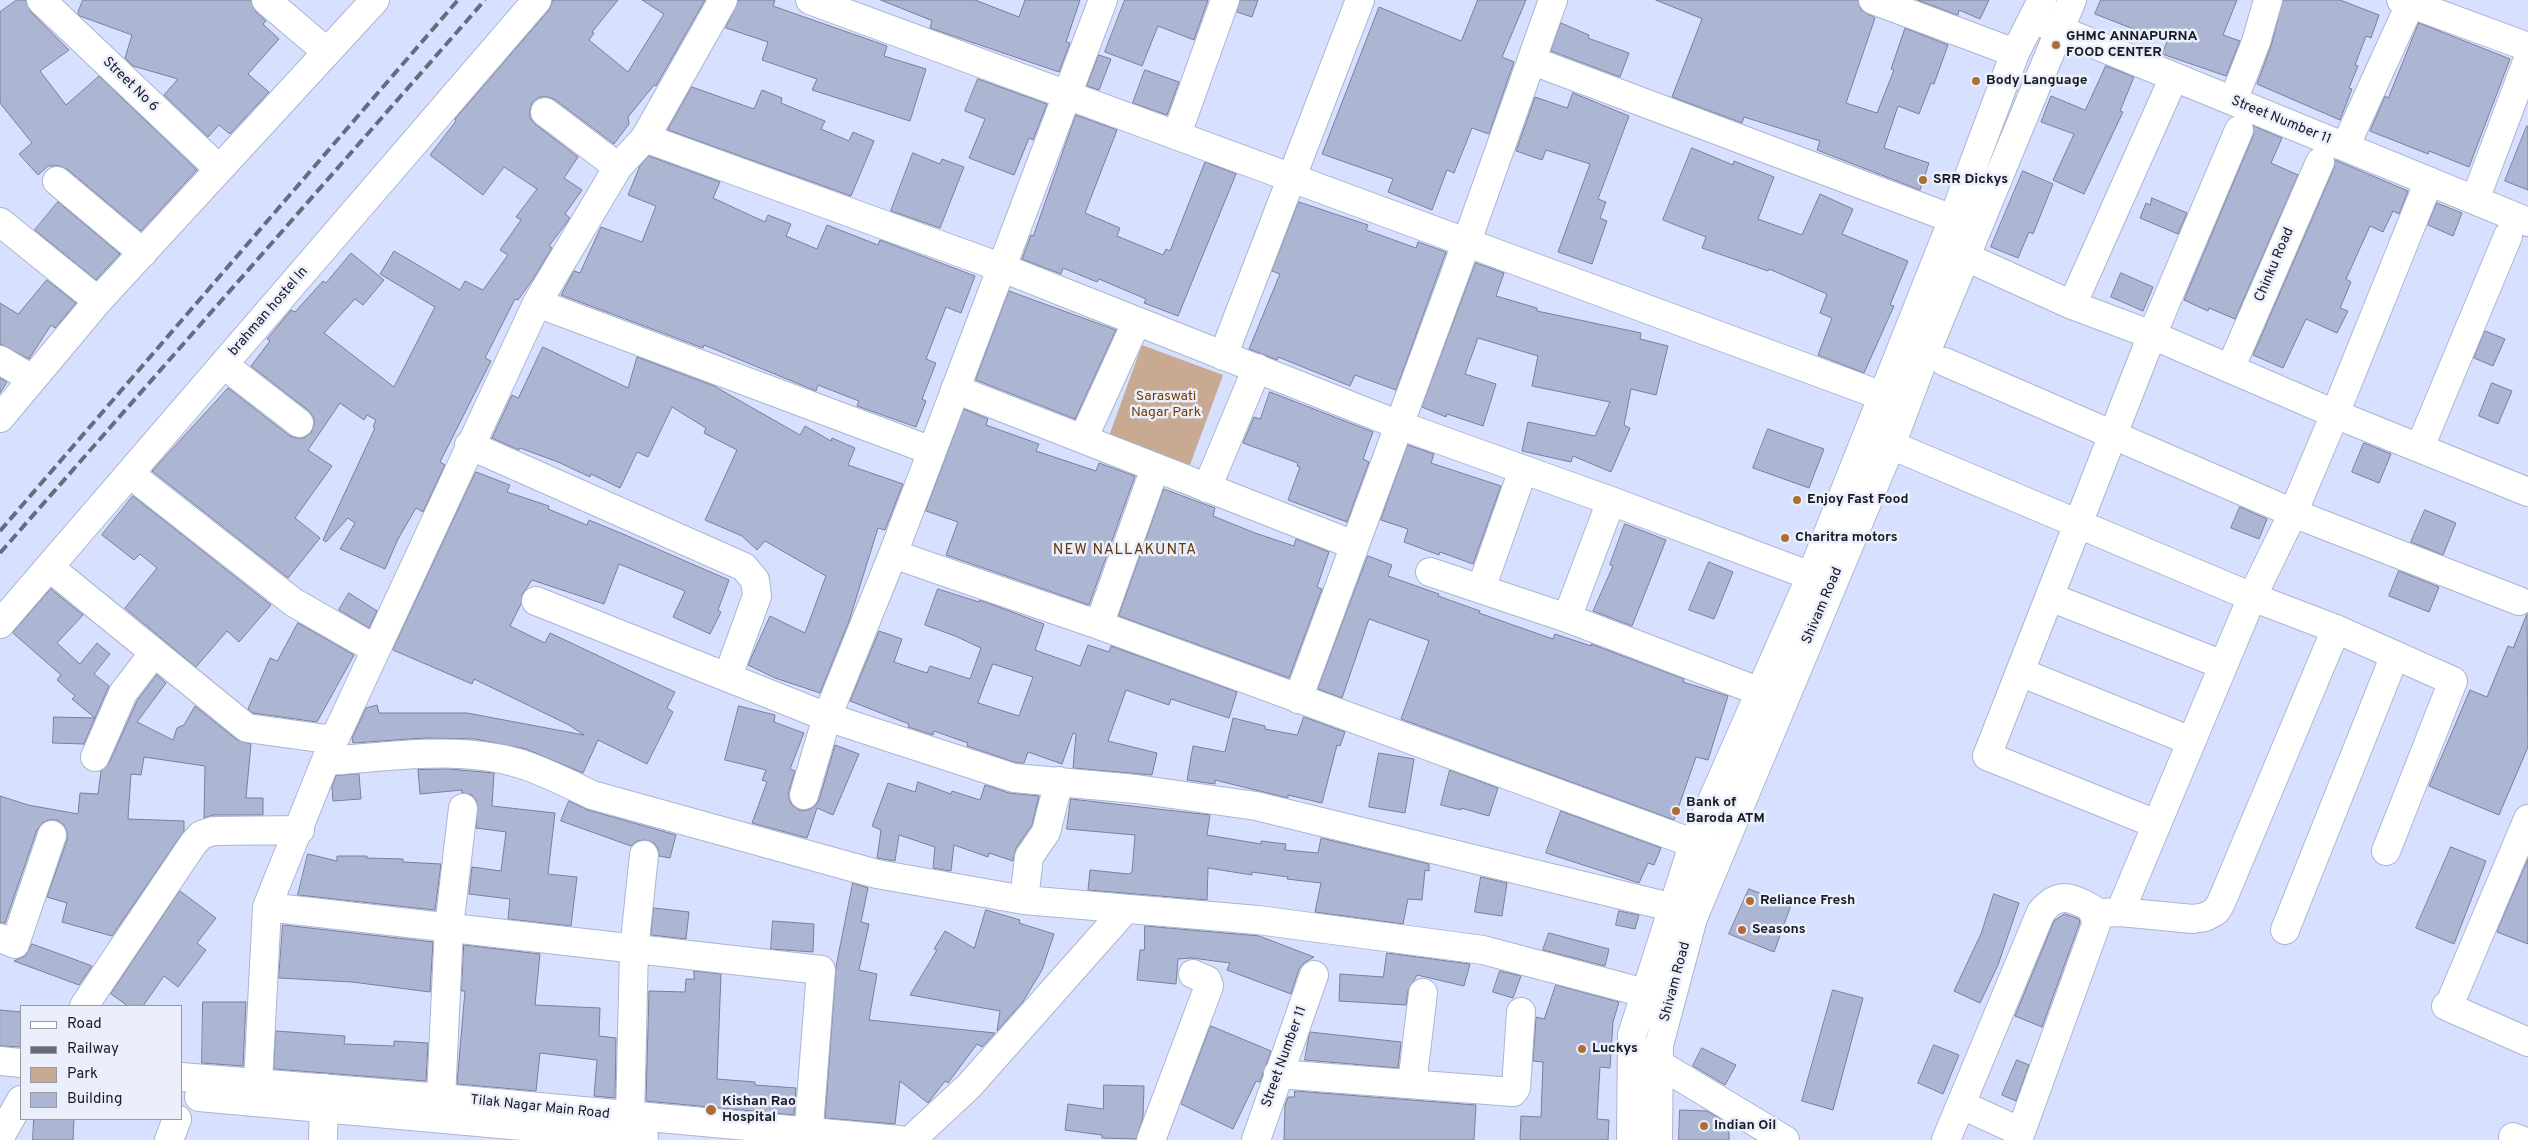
<!DOCTYPE html>
<style>
body{margin:0}
#map{position:relative;width:2528px;height:1140px;overflow:hidden;background:#d7e1ff;font-family:Overpass,sans-serif}
canvas{display:block}
.legend{position:absolute;left:20px;top:1005px;width:162px;height:115px;box-sizing:border-box;background:#ebeffb;border:1px solid #979aa5;margin:0;padding:6px 9px;list-style:none;font-size:15px;color:#181b25}
.legend li{display:flex;align-items:center;gap:10px;height:25px}
.legend b{width:25px;border:1px solid #979aa5}
</style>
<div id="map">
<canvas width="2528" height="1140"></canvas>
<ul class="legend">
<li><b style="height:6px;background:#fff"></b>Road</li>
<li><b style="height:6px;background:#666c7e"></b>Railway</li>
<li><b style="height:14px;background:#c8a992"></b>Park</li>
<li><b style="height:14px;background:#acb5d2"></b>Building</li>
</ul>
</div>
<script>
const g = document.querySelector('canvas').getContext('2d');
g.lineJoin = 'round';
function paint(path, color) {
  g.fillStyle = color;
  g.fill(path, 'evenodd');
}
function stroke(path, color, width, dash) {
  g.strokeStyle = color;
  g.lineWidth = width;
  g.lineCap = dash ? 'butt' : 'round';
  g.setLineDash(dash || []);
  g.stroke(path);
}
function write(font, color, halo, rows, align = 'center') {
  g.font = font + ' Overpass,sans-serif';
  g.lineWidth = 5;
  g.setLineDash([]);
  g.textBaseline = 'middle';
  g.strokeStyle = halo;
  g.fillStyle = color;
  for (const [text, x, y, turn = 0] of rows) {
    g.save();
    g.translate(x, y);
    g.rotate((+turn || 0) * Math.PI / 180);
    g.textAlign = isNaN(turn) ? turn : align;
    if (halo) g.strokeText(text, 0, 0);
    g.fillText(text, 0, 0);
    g.restore();
  }
}
const green = new Path2D(`
 M1142,345L1223,375L1190,465L1109,436Z`);
const building = new Path2D(`
 M17,0H26L30,11L69,50L40,71L66,105L99,76L197,170L141,231L67,169L59,166H48L38,175L19,154L32,143L0,103V12Z
 M83,0H251L256,12L266,21L263,24L266,27L279,39L248,74L269,92L230,134L219,125L208,137L164,95L178,79L133,66L125,58L132,35L80,16L78,13Z
 M553,0H618L592,32L594,33L589,40L628,72L664,14L642,0H705L656,86L654,85L628,117L629,124L614,144L554,99L547,97H539L532,103L530,110V118L535,124L578,157L564,178L582,190L565,214L570,218L549,246L552,248L533,279L518,300L515,299L485,358L491,361L440,462L445,465L423,512L416,508L398,539L385,569L340,549L355,523L348,518L326,542L323,540L375,428L373,427L376,420L367,415L364,420L340,403L308,450L332,466L295,518L320,538L288,578L152,471L228,388L290,436L297,438H304L311,433L314,425V418L309,411L251,366L270,341L267,339L291,310L295,312L323,281L326,283L351,253L384,280L363,305L355,299L324,333L394,387L435,307L380,274L394,251L460,290L465,281L483,290L508,255L500,250L521,220L516,217L537,189L504,167L483,195L430,155L456,121L455,119L549,10Z
 M739,0H775L773,6L887,46L884,56L926,69L910,121L812,90L817,79L762,60L768,42L726,28Z
 M881,0H975L1019,17L1025,0H1080L1066,42L1070,43L1059,72L930,28L932,21Z
 M1125,0H1208L1194,40L1158,26L1142,66L1105,52Z
 M1240,0H1258L1252,17L1237,12Z
 M1478,0H1526L1502,57L1514,62L1489,134L1472,128L1454,173L1447,170L1432,210L1388,192L1393,179L1322,154L1379,7L1461,41Z
 M1656,0H1858L1861,10L1875,18L1846,103L1877,113L1894,70L1891,69L1905,28L1948,45L1934,84L1931,83L1919,114L1898,106L1884,148L1929,163L1920,190L1817,150L1820,141L1744,117L1742,123L1672,97L1702,19Z
 M1918,0H1989L1980,19L1959,10L1958,15Z
 M2101,0H2237L2223,35L2240,41L2226,76L2162,54L2167,42L2095,14Z
 M2283,0H2340L2379,15L2371,38L2366,36L2355,65L2358,66L2349,88L2352,89L2340,120L2257,84L2271,46Z
 M1561,23L1589,35L1588,38L1629,53L1620,77L1551,51Z
 M2419,23L2510,59L2469,167L2429,151L2428,154L2370,131L2385,96L2388,98Z
 M1099,55L1111,59L1099,90L1087,86Z
 M2106,66L2134,77L2120,111L2123,112L2084,194L2053,180L2074,134L2041,122L2051,96L2085,110Z
 M1145,70L1179,82L1167,115L1133,103Z
 M978,79L1047,104L1033,140L1029,138L1014,175L969,158L985,119L965,111Z
 M692,87L754,109L762,90L782,98L781,103L825,121L821,129L849,141L853,132L874,141L851,196L668,130Z
 M1573,93L1629,116L1598,199L1606,202L1600,218L1607,221L1592,264L1558,252L1590,164L1546,150L1542,160L1516,151L1535,97L1567,108Z
 M1076,115L1117,130L1085,213L1120,228L1117,236L1163,255L1166,249L1170,251L1205,162L1236,174L1178,316L1144,303L1146,299L1099,279L1097,282L1063,268L1061,274L1022,259L1031,235L1033,236Z
 M2254,126L2282,138L2271,163L2298,175L2235,319L2209,308L2208,311L2184,300L2253,136Z
 M2527,126H2528V190L2505,181Z
 M1692,148L1733,165L1734,161L1774,177L1758,219L1802,235L1820,194L1853,209L1842,234L1908,261L1890,305L1894,306L1864,373L1818,355L1832,318L1820,313L1827,294L1769,269L1768,271L1702,248L1706,237L1663,220Z
 M913,153L940,164L942,159L964,167L940,228L891,211Z
 M649,156L720,182L713,198L765,222L768,215L791,224L786,236L817,249L827,225L878,245L880,240L975,276L961,313L946,307L926,359L936,363L922,399L926,401L916,427L857,406L859,401L818,385L816,391L704,345L703,348L561,295L574,271L580,273L601,227L642,242L656,206L628,195L640,166Z
 M2335,160L2408,191L2399,214L2393,211L2383,232L2370,226L2346,279L2351,282L2340,308L2348,311L2337,333L2306,319L2283,368L2253,355L2334,168Z
 M2023,171L2053,184L2033,234L2029,232L2018,258L1991,247Z
 M2152,198L2187,213L2178,234L2140,218L2146,203L2150,205Z
 M58,202L120,254L96,280L35,230Z
 M1299,202L1368,225L1366,230L1416,248L1418,242L1446,252L1396,390L1355,375L1350,386L1278,357L1277,360L1249,349L1280,274L1272,271Z
 M2437,203L2462,213L2453,236L2428,225Z
 M1476,263L1504,273L1496,296L1537,308V311L1641,333L1640,339L1668,346L1656,395L1631,389L1624,425L1630,428L1611,472L1573,456L1571,462L1522,451L1528,422L1595,436L1610,402L1532,386L1538,356L1478,338L1465,374L1496,384L1483,426L1447,414L1446,417L1422,407Z
 M2121,273L2153,287L2143,311L2111,297Z
 M47,280L76,303L55,328L51,325L29,359L0,344V303L18,314Z
 M1009,291L1116,330L1075,419L976,380Z
 M2485,331L2505,339L2493,366L2474,358Z
 M543,347L628,388L637,357L714,386L800,435L805,426L831,441L832,438L855,448L848,465L903,484L885,530L878,528L849,621L820,693L775,678L748,665L770,616L805,633L826,576L765,541L757,550L742,536L705,520L737,450L704,433L706,428L672,407L648,457L637,452L620,488L591,474L590,477L558,462L520,448L519,450L492,438L512,395L518,398Z
 M0,378L7,382L0,393Z
 M2492,383L2512,391L2498,424L2479,416Z
 M1270,392L1373,432L1363,459L1369,462L1347,522L1288,500L1300,467L1297,466L1298,463L1243,443L1254,417L1260,419Z
 M964,409L988,419L986,425L1039,444L1036,451L1096,471L1099,463L1135,476L1089,605L946,555L958,522L926,511Z
 M1768,429L1824,449L1809,488L1753,468Z
 M2364,443L2391,454L2379,483L2352,472Z
 M1408,445L1434,454L1431,463L1501,486L1473,564L1440,552L1439,555L1404,542L1408,529L1381,520Z
 M476,472L510,485L507,492L549,506L548,509L587,525L589,520L623,534L729,580L718,610L721,612L710,634L673,617L685,591L619,564L604,604L532,580L522,595L521,604L510,626L545,643L550,633L675,692L667,708L673,712L647,764L598,740L583,773L526,749L475,739L424,738L353,743L352,738L366,708L377,705L379,713H467L584,735L569,725L474,679L472,684L393,650Z
 M1164,489L1215,508L1213,516L1255,533L1294,546L1296,539L1329,552L1317,587L1322,589L1289,678L1119,616Z
 M133,496L271,605L239,642L227,631L196,667L125,608L157,568L140,554L134,560L102,535Z
 M2240,507L2267,519L2259,539L2231,528Z
 M2425,510L2456,523L2443,555L2411,542Z
 M1625,524L1666,540L1632,626L1593,611L1613,566L1610,565Z
 M1368,556L1392,565L1388,576L1439,594L1438,596L1480,611L1479,613L1553,639L1555,634L1591,646V644L1684,679L1683,682L1728,696L1708,760L1696,757L1674,820L1401,719L1429,641L1427,640L1369,619L1342,698L1318,689Z
 M1709,562L1733,572L1714,619L1689,610Z
 M2399,571L2439,587L2429,612L2389,596Z
 M51,589L83,615L57,643L80,664L97,643L110,654L94,674L109,686L95,718L72,699L75,696L57,680L61,675L13,633Z
 M938,589L979,602L980,600L1044,624L1035,650L1080,666L1088,645L1109,652L1111,646L1237,692L1229,718L1171,699L1169,705L1126,690L1108,741L1157,753L1152,775L1073,768L1076,734L1073,733L1062,764L1028,752L1024,763H1017L967,746L968,743L934,731L933,735L908,727L909,724L850,701L879,631L902,639L894,662L927,673L930,666L970,679L981,648L955,636L925,625ZM993,664L1033,677L1019,716L978,703Z
 M349,593L377,611L369,628L339,610Z
 M2527,614L2528,747L2499,815L2429,786L2470,690L2487,697L2508,646L2513,648Z
 M298,623L354,655L317,722L253,713L248,709L270,658L277,661Z
 M157,675L166,683L137,722L173,740L177,728L184,725L195,706L237,740L251,744L246,798H263V815H213L204,818L205,766L144,757L141,775L131,774L128,819L184,821V831L112,936L62,922L67,903L47,897L67,840V832L64,825L57,820H49L42,823L37,830L5,923H0V796L28,805L78,814L80,793L98,794L101,771L109,763L137,701Z
 M739,706L775,715L774,722L804,733L790,769L795,771L789,791V799L792,805L799,810H808L814,807L819,800L835,745L859,754L833,815L817,808L807,838L752,823L767,782L762,780L766,770L725,760Z
 M54,717L95,718L84,744L53,743Z
 M1304,717L1345,732L1340,746L1337,745L1322,803L1288,795V798L1215,780V784L1187,780L1193,746L1225,752L1233,718L1265,726V729L1297,735Z
 M1379,753L1414,759L1405,813L1369,807Z
 M449,769L494,773L492,806L555,813L548,874L577,877L571,926L508,919L510,899L469,894L472,867L501,871L506,832L476,828L477,802L472,795L462,793V790L420,794L418,770Z
 M1450,770L1498,788L1489,816L1461,808V810L1441,805Z
 M359,774L361,799L333,801L332,787L336,776Z
 M918,782L951,794L952,791L980,800L985,785L1009,793L1039,796L1032,825L1016,848L1013,861L989,853L988,857L954,845L951,871L933,868L935,847L899,835L895,861L877,858L881,830L872,826L888,783L915,792Z
 M1071,799L1210,815L1207,835L1261,844V841L1286,844L1285,850L1318,853L1321,838L1429,864V871L1425,870L1422,900L1408,899L1403,924L1315,912L1321,883L1287,879L1288,877L1252,872V875L1208,868L1207,900L1088,890L1090,870L1129,874L1132,872L1135,835L1067,829Z
 M569,801L588,810L676,835L670,858L659,856L658,848L654,843L646,840L637,841L631,846L561,821Z
 M1561,811L1661,848L1654,865L1648,863L1639,883L1546,853Z
 M2451,847L2486,861L2454,944L2416,928Z
 M308,854L337,861V856H367V858L403,859V862L441,864L435,910L298,895Z
 M2528,859V944L2497,932Z
 M1481,877L1507,883L1502,916L1475,912Z
 M853,883L868,888L861,922L869,924L859,970L877,974L869,1020L995,1033L982,1047L977,1044L948,1083L945,1081L928,1103L900,1081L895,1124L825,1118L836,967Z
 M1749,889L1791,905L1774,952L1729,934Z
 M180,891L216,918L197,943L206,950L178,987L164,976L143,1006H128L111,994Z
 M1994,894L2019,903L1998,965L1980,1003L1954,991L1981,934Z
 M654,908L689,912L686,939L651,935Z
 M986,910L1020,920L1019,923L1054,934L1042,970L1022,1003L997,1031L1000,1011L910,995L937,950L934,949L945,931L974,948Z
 M1619,911L1639,915L1635,929L1616,925Z
 M2065,914L2079,919L2080,922L2042,1027L2015,1016L2054,921Z
 M773,921L814,924L813,952L771,949Z
 M283,925L433,942L430,992L352,982L279,978Z
 M1145,926L1259,936L1314,957L1304,963L1299,969L1291,994L1227,970L1230,963L1192,958L1178,959L1176,984L1137,980L1140,950H1144Z
 M1549,933L1609,949L1605,966L1543,950Z
 M32,944L68,957L92,966L79,985L14,961L25,956Z
 M464,945L540,954L535,1005L600,1008L599,1036L616,1038L615,1098L594,1096L597,1060L540,1053L536,1091L457,1084L465,991H462Z
 M1387,953L1470,964L1464,986L1417,975L1408,991L1406,1005L1339,1001L1340,974L1383,977Z
 M694,971L721,974L717,1079L755,1082V1085L796,1088L794,1115L646,1101L649,991L685,992L686,979H694Z
 M1500,971L1521,976L1513,998L1493,992Z
 M1556,985L1619,1002L1613,1022L1610,1068L1600,1067L1597,1119L1609,1120L1608,1140H1520L1521,1116L1541,1117L1543,1062L1533,1061L1536,1017L1544,1019Z
 M1833,990L1863,998L1833,1110L1802,1101Z
 M203,1002H246L243,1066L202,1063Z
 M0,1010L21,1012V1047L0,1046Z
 M1211,1026L1271,1051L1260,1082L1256,1081L1233,1129L1181,1104Z
 M276,1031L345,1036L344,1044L394,1046V1041L428,1043L426,1081L274,1069Z
 M1310,1032L1401,1042L1398,1068L1305,1060Z
 M1934,1045L1959,1055L1943,1094L1918,1083Z
 M1702,1048L1736,1065L1725,1085L1693,1066Z
 M2017,1060L2029,1065L2016,1101L2002,1095Z
 M1104,1085L1144,1086L1143,1118L1136,1139L1102,1138V1135L1065,1130L1068,1104L1103,1109Z
 M1295,1091L1476,1105L1474,1140H1284L1285,1105L1288,1097H1294Z
 M1680,1110L1707,1111L1729,1124V1140H1679Z
 M34,1119H74L73,1140H33Z`);
const minor = new Path2D(`
 M41,0L219,169
 M266,0L327,52
 M810,0L1904,404
 M1873,0L2015,53
 M2401,0L2528,47
 M2033,19L2528,222
 M1533,61L1953,219
 M2233,101L2256,42L2268,0
 M545,112L618,167
 M1177,134L1225,0
 M645,138L1000,267L1399,425L1611,501L1811,576
 M2345,147L2412,0
 M57,181L143,253
 M2475,200L2528,59
 M0,222L98,301
 M1966,257L2072,305L2152,335L2335,414L2528,492
 M537,303L932,451
 M2072,305L2174,77
 M1223,356L1360,0
 M0,360L32,379
 M1945,362L2293,513L2519,601
 M224,365L299,423
 M2230,369L2320,162
 M955,389L1354,545
 M0,418L98,301L375,0
 M1083,439L1136,323
 M469,445L744,567L755,580L757,596L728,676
 M1891,445L2252,597L2336,629L2453,681L2386,851
 M2420,447L2508,236
 M130,474L293,602L375,649
 M1207,488L1257,368
 M893,554L1099,625L1717,852
 M49,567L247,728L334,740
 M1430,572L1567,618L1758,691
 M1481,589L1523,470
 M2050,597L2223,665
 M536,601L827,717L1014,778L1136,789L1256,806L1695,913
 M1567,618L1611,501
 M0,624L537,0
 M1099,625L1155,468
 M2020,672L2191,741
 M1298,699L1466,244L1553,0
 M95,757L123,693L153,654
 M326,761C390,757 459,745 521,764C546,772 569,784 592,795L877,874L1024,900L1258,920L1483,950L1645,993
 M804,795L827,717L893,554L1103,0
 M2156,824L1987,756L2152,335L2239,130
 M1024,900L1029,857L1046,832L1059,781
 M267,907L821,970L808,1140
 M2120,912L2252,597L2293,513L2335,414L2429,181
 M2101,913L2120,912L2193,919L2205,917L2216,911L2221,903L2336,629
 M2285,930L2395,655
 M0,938L15,944L52,835
 M2453,996L2528,819
 M84,1006L193,844L201,835L213,831L300,830
 M2446,1006L2528,1042
 M1659,1064L1785,1140
 M1278,1074L1513,1092L1516,1088L1521,1012
 M258,1083L267,907L334,740L537,303L618,167L645,138L723,0
 M1412,1084L1423,993
 M441,1098L449,927L463,808
 M1962,1105L2021,1132
 M630,1117L634,950L644,855
 M0,1137L21,1100
 M2513,1137L2521,1140
 M169,1140L177,1119
 M323,1140L324,1088
 M911,1140L969,1086L1125,910
 M1151,1140L1209,986L1207,980L1193,974
 M1256,1140L1314,975
 M1946,1140L2041,912C2058,892 2070,896 2091,908L2097,922L2018,1140`);
const major = new Path2D(`
 M0,1061L21,1063
 M181,1077L441,1098L899,1140
 M199,1097L644,1137
 M1631,1140L1632,1035L1694,842L1811,576L1953,219L2015,53L2042,0
 M1658,1140L1659,1045L1693,918L1891,445L1925,355L2072,0`);
const rail = new Path2D(`
 M0,531L458,0
 M0,553L485,0`);
const markers = [
 [2056,45,5,"#ae6d37"],
 [1976,81,5,"#ae6d37"],
 [1923,180,5,"#ae6d37"],
 [1797,500,5,"#ae6d37"],
 [1785,538,5,"#ae6d37"],
 [1676,811,5,"#ae6d37"],
 [1750,901,5,"#ae6d37"],
 [1742,930,5,"#ae6d37"],
 [1582,1049,5,"#ae6d37"],
 [711,1110,6,"#ae6d37"],
 [1704,1126,5,"#ae6d37"]
];
const poiNames = [
 ["GHMC ANNAPURNA",2066,37],
 ["FOOD CENTER",2066,53],
 ["Body Language",1986,81],
 ["SRR Dickys",1933,180],
 ["Enjoy Fast Food",1807,500],
 ["Charitra motors",1795,538],
 ["Bank of",1686,803],
 ["Baroda ATM",1686,819],
 ["Reliance Fresh",1760,901],
 ["Seasons",1752,930],
 ["Luckys",1592,1049],
 ["Kishan Rao",722,1102],
 ["Hospital",722,1118],
 ["Indian Oil",1714,1126]
];
const streetNames = [
 ["Street No 6",130,85,44],
 ["Street Number 11",2281,121,22],
 ["Chinku Road",2275,265,-67],
 ["brahman hostel ln",269,312,-49],
 ["Shivam Road",1823,606,-67],
 ["Shivam Road",1676,982,-75],
 ["Street Number 11",1285,1057,-70],
 ["Tilak Nagar Main Road",540,1108,6]
];
const parkNames = [
 ["Saraswati",1166,397],
 ["Nagar Park",1166,413]
];
const neighbourhoodNames = [
 ["NEW NALLAKUNTA",1125,551]
];
paint(green, '#c8a992');
paint(building, '#acb5d2');
stroke(building, '#77809a', 1);
stroke(minor, '#abb5d1', 30);
stroke(major, '#abb5d1', 30);
stroke(minor, '#fff', 28);
stroke(major, '#fff', 28);
stroke(rail, '#666c7e', 4, [10, 5]);
for (const [x, y, r, color] of markers) {
  const dot = new Path2D();
  dot.arc(x, y, r, 0, 2 * Math.PI);
  g.fillStyle = color;
  g.fill(dot);
  stroke(dot, '#ebeffb', 2);
}
write('bold 14px', '#181b25', '#ebeffb', poiNames, 'left');
write('14px', '#181b25', '#ebeffb', streetNames);
write('14px', '#753d04', '#ebeffb', parkNames);
g.letterSpacing = '1px';
write('15px', '#633711', '#ebeffb', neighbourhoodNames);
g.letterSpacing = '0px';
</script>
